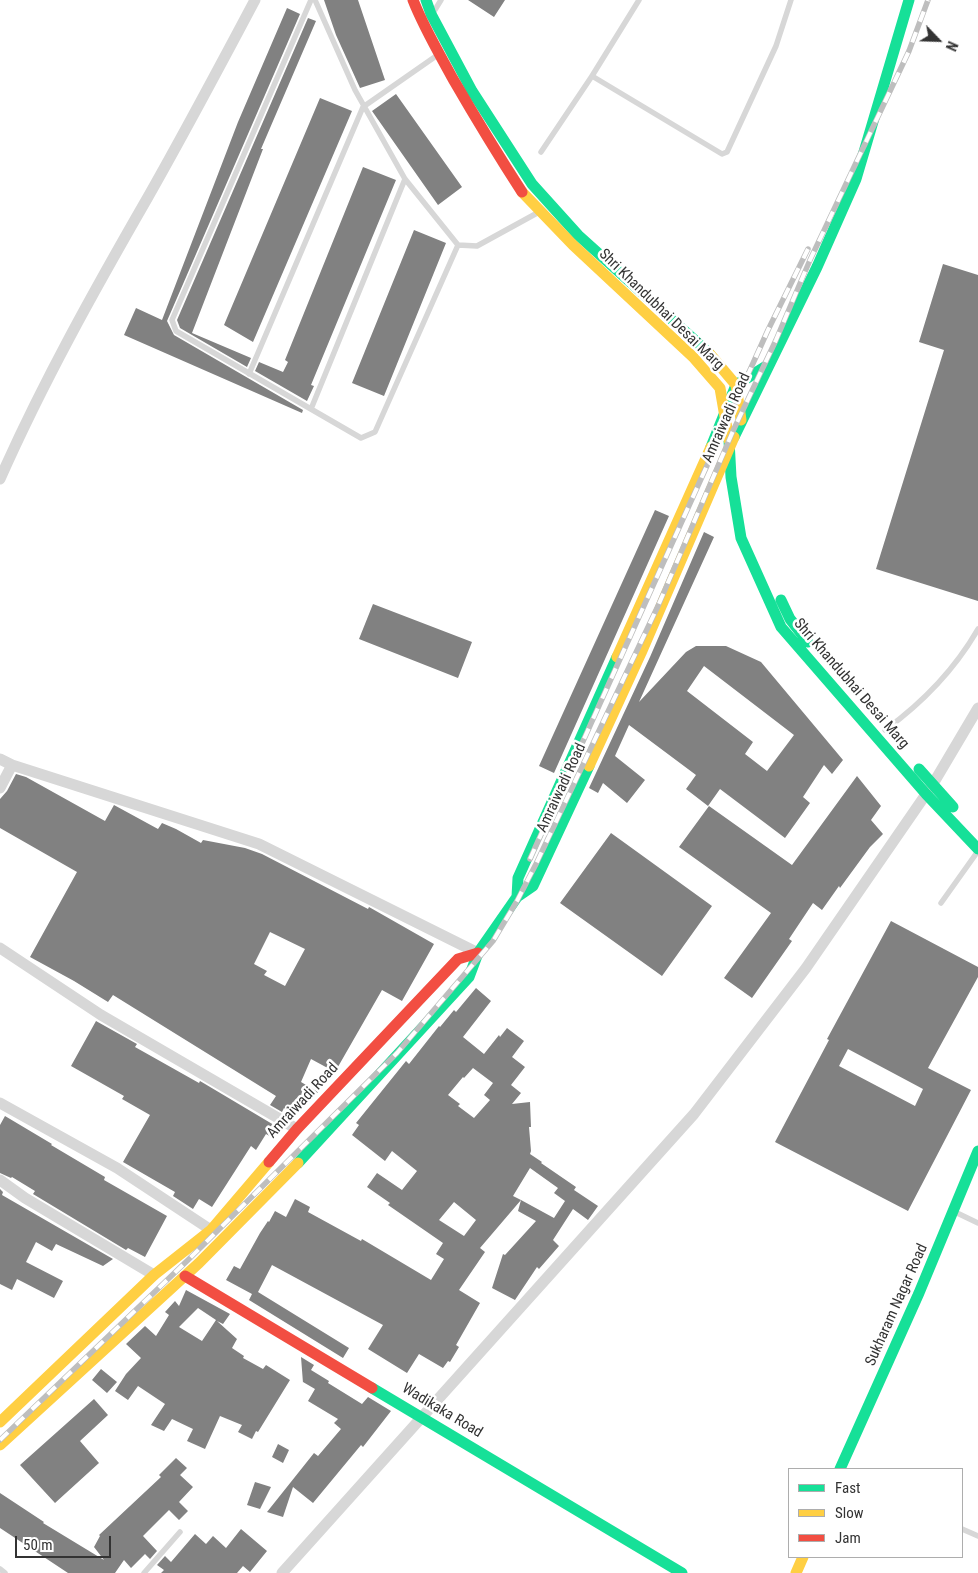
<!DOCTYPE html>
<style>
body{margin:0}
#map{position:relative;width:978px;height:1573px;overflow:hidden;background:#fff;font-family:"Roboto Condensed",sans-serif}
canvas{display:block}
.legend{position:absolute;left:788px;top:1468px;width:175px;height:90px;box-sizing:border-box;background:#fff;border:1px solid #adadad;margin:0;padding:6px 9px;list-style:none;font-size:15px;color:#333}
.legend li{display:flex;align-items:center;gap:10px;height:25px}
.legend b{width:25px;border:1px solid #adadad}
.north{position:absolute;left:913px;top:15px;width:50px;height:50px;-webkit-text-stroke:4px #fff;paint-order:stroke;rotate:114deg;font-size:14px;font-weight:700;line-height:20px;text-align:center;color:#333}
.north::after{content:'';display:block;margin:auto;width:18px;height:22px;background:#333;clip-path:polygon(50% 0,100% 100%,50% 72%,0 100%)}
.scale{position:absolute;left:15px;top:1536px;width:96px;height:22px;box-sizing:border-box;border:2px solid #333;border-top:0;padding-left:6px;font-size:15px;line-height:18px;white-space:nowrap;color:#333;-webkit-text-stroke:4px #fff;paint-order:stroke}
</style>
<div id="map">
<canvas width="978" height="1573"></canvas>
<ul class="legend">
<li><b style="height:6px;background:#16e098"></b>Fast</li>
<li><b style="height:6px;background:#ffcf43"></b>Slow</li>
<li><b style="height:6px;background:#f24e42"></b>Jam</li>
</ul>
<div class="north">N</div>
<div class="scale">50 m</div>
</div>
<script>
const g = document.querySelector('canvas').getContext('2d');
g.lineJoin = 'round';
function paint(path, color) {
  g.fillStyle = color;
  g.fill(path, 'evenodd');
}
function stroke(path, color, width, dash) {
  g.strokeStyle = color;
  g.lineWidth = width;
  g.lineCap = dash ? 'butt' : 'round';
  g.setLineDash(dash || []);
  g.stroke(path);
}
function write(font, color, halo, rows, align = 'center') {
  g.font = font + ' "Roboto Condensed",sans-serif';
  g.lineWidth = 5;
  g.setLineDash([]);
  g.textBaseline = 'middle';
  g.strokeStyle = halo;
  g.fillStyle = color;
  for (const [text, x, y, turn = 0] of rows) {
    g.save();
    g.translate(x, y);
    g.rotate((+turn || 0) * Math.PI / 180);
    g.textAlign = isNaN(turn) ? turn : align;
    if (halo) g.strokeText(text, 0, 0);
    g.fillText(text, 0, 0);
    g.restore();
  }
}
const building = new Path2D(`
 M324,0H358L385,80L360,88L336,35Z
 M468,0H505L494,17Z
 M287,8L300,14L167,321L174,335L303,410L302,413L124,335L136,308L162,320L238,122Z
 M308,18L316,21L261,149H263L192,333L251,358L247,367L180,328L177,320Z
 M396,94L462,187L438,205L372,111Z
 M320,98L352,111L253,342L224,325Z
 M363,167L396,180L311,385L314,386L307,401L255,371L259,362L283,372L288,362L285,360Z
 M414,230L446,243L384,396L352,383Z
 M943,264L978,275V601L876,569L944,350L919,342Z
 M655,510L669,516L554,773L539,766Z
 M704,532L714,537L639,702L686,652L696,646H726L761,662L843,760L832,774L824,765L803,797L810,803L785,838L720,789L708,806L686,789L696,775L629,725L615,756L645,780L627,803L603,783L598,793L589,788L650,657ZM704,666L794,735L767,771L745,754L753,742L687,691Z
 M373,604L472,642L458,678L359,639Z
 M16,774L26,777L105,821L114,805L158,829L162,823L176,829L201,843L203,840L245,848L262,854L368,909L369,907L434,944L402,1001L382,990L335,1072L311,1059L301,1082L318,1092L296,1116L284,1108L282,1112L270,1105L276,1096L113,995L108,1002L74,981L30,957L77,872L0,828V799L7,791ZM270,932L305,949L285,986L264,975L267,971L254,964Z
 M857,776L881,806L871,820L883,834L870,847L840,888L839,886L822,910L813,903L789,939L792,941L752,998L724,978L771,913L679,847L709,806L792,865Z
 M611,833L712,906L662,976L560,903Z
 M891,921L978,967V977L928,1068L971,1090L908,1211L775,1142L829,1040L827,1039ZM848,1049L923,1089L915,1106L839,1066Z
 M476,988L491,1001L463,1037L484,1054L499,1035L500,1037L507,1028L524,1041L512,1057L525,1067L511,1085L521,1093L512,1104L530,1102L531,1127H529L531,1151L530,1154L542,1162L541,1163L576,1187L574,1190L598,1206L588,1220L573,1209L553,1240L559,1246L539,1269L537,1267L515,1300L492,1288L503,1254L505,1255L536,1221L518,1211L521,1200L554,1218L565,1201L554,1193L558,1188L530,1168L513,1196L521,1200L480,1248L485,1252L459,1290L480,1303L456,1345L459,1347L450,1362L448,1361L443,1368L419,1354L407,1373L368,1349L383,1325L272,1265L258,1292L349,1348L343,1358L249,1300L252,1294L226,1280L234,1266L240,1269L260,1233L268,1221L269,1222L275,1211L286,1217L295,1199L310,1207L308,1212L361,1241L362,1239L431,1280L444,1259L436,1254L443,1243L388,1205L390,1203L367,1187L377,1173L402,1190L417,1171L392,1151L385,1161L352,1135L359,1125L356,1123L406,1061L409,1064L439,1026L440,1027L454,1010L456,1012ZM473,1068L493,1083L484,1095L490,1100L474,1118L458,1106L460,1104L448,1095L463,1077L464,1078ZM454,1202L476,1220L464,1236L439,1220Z
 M96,1021L137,1044L135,1047L199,1083L200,1081L279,1128L273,1138L266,1134L256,1150L251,1146L212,1207L199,1199L193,1209L173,1196L175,1192L123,1162L150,1115L122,1099L124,1096L71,1066Z
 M5,1116L52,1144L51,1145L105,1177L104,1180L167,1216L145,1257L128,1248L126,1250L33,1194L35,1191L12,1177L11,1178L0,1173V1125Z
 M0,1189L3,1192L2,1195L113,1259L103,1266L56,1244L52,1251L36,1242L26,1262L63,1281L54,1298L17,1279L12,1290L0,1284Z
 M186,1290L230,1314L223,1324L217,1321L237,1339L232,1348L244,1356L243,1358L263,1369L266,1365L290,1380L258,1432L256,1431L252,1439L238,1432L242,1425L220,1416L205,1449L187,1441L193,1429L172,1419L164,1431L151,1425L165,1404L138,1386L128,1400L115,1391L126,1374L141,1358L126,1344L145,1326L156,1336L169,1315L165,1312L175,1301L179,1306ZM198,1308L216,1320L202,1341L179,1327Z
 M301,1357L314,1365L311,1370L329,1381L328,1383L362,1404L368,1397L391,1411L363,1447L361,1445L313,1503L293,1487L283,1517L267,1512L314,1453L318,1456L341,1429L334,1423L338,1419L308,1401L315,1389L303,1382V1383Z
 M101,1369L117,1382L107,1393L92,1380Z
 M94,1399L108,1415L80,1441L99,1463L55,1503L20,1465Z
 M278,1444L289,1450L283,1463L272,1457Z
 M176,1458L187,1468L180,1475L193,1487L179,1502L188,1511L179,1520L169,1510L143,1536L157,1551L150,1559L145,1554L131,1568L124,1560L115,1573H68L0,1528V1493L44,1522L43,1523L104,1560L94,1547L100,1536L99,1535L161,1477L159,1475Z
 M255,1482L271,1487L260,1509L247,1505Z
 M241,1529L267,1551L250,1572L243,1566L237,1573H161L164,1570L157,1565L165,1556L171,1562L195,1534L206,1544L213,1536L226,1548Z`);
const lane = new Path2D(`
 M311,0L172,320L176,331L361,438L375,432L458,245
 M315,0L355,90L405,179L458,245L477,246L539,212
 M433,13L441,0
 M592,76L639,0
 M541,152L592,76L722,154L727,152L776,46L791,0
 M249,374L363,107L439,54
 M311,409L405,179
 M885,730C922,703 955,669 978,629
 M941,903L978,851
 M955,1212L978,1223
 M962,1529L978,1536
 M0,1569L5,1573
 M144,1573L180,1532`);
const street = new Path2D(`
 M0,479C43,382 95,289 148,197C185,132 220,66 255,0
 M0,759L12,765L259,844L478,953
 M0,788L12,765
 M0,948L101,1015L297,1129
 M0,1103L117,1168L211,1230
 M0,1180L25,1198L154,1275
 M282,1573L694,1114L806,968L933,784L978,708`);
const fast = new Path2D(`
 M426,0L431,14L472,91L532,184L578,235L709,353
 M734,437L817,267L856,179L909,0
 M729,440L731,477L741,538L781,627L926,794L978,849
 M711,447L736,385L768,365
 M781,600L790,619L808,642
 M919,769L953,807
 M517,897L518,878L617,657
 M298,1163L469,977L478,953L517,897L533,886L589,766
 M372,1388L682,1573
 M840,1469L919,1293L978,1151`);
const slow = new Path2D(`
 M522,192L573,245L693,357L720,388L729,440
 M709,353L736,385L741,420
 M617,657L711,447
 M589,766L641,653L734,437
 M0,1422L154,1275L211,1230L269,1162
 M0,1445L199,1263L298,1163
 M796,1573L803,1557`);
const jam = new Path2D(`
 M413,0C424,28 439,53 453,79C475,117 498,155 522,192
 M269,1162L297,1129L458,959L478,953
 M185,1276L372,1388`);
const rail = new Path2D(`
 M530,859L768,330L808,249
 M0,1440L189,1259L397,1053L493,941L517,901L536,864L658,606L733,431L776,340L810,260L909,51L928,0`);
const streetNames = [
 ["Shri Khandubhai Desai Marg",661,310,44],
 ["Amraiwadi Road",727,418,-66],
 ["Shri Khandubhai Desai Marg",851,684,49],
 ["Amraiwadi Road",562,788,-65],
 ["Amraiwadi Road",303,1101,-47],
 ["Sukharam Nagar Road",897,1305,-66],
 ["Wadikaka Road",442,1411,31]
];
paint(building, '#818181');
stroke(lane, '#d7d7d7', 5.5);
stroke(street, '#d7d7d7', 11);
stroke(fast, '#16e098', 11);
stroke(slow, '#ffcf43', 11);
stroke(jam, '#f24e42', 11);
stroke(rail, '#bebebe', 5.5);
stroke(rail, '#fff', 4, [11]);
write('15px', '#333', '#fff', streetNames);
</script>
